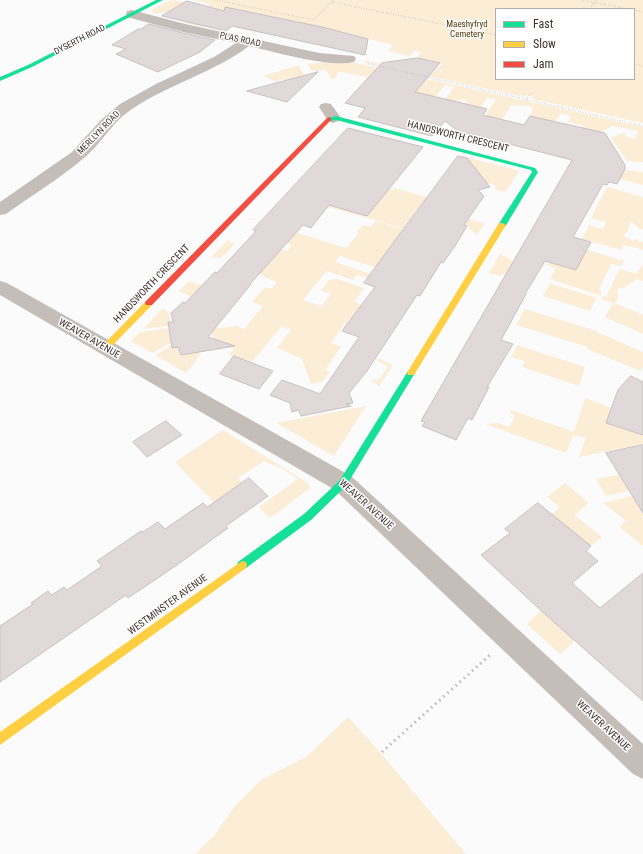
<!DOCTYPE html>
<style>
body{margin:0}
#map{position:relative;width:643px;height:854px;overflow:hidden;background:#fbfbfb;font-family:"Roboto Condensed",sans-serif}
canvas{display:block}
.legend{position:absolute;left:495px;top:8px;width:140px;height:72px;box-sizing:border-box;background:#fff;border:1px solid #b3acab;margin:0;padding:5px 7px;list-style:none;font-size:12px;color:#40302d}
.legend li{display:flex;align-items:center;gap:8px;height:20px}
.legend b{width:20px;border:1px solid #b3acab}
</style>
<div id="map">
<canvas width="643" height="854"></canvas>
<ul class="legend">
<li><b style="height:5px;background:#16e098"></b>Fast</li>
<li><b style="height:5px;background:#ffcf43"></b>Slow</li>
<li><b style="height:5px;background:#f24e42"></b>Jam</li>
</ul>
</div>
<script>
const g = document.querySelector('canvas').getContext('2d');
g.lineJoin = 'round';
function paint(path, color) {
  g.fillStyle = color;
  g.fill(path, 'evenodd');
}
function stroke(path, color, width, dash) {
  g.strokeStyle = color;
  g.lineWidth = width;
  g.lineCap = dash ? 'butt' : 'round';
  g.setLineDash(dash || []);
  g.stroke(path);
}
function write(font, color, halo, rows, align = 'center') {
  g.font = font + ' "Roboto Condensed",sans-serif';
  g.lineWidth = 3;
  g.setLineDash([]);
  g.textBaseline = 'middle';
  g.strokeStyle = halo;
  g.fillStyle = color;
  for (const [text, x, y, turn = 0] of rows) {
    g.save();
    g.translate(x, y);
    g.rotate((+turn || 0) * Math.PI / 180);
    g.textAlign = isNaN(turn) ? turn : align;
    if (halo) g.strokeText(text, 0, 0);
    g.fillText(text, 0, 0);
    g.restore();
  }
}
const green = new Path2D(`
 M172,0L185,2L172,11L155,14L152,11L154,8Z
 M193,0H643V123L532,99L533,96L526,95L524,97L361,61H369L426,74L434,72L442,64L417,58L421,52L415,51L410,56L388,51L393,45L317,26L312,31L300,22L234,9L205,27L184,23L211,4ZM496,9H634V79H496Z
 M339,61L356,63L643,127V162L627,161L611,138L626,132L625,136L635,139L638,131L613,126L577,143L576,140L584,126L568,122L571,116L562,113L553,123L530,116L533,108L528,106L511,105L502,120L485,116L496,99L487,98L476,113L457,114L467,100L459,99L453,107L442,104L454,87L445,85L429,104L387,87L364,82L367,77L341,72L337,73L336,78L331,79L326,70L312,71L307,64Z
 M298,65L305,76L285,81L283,79L276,82L264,76Z
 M462,156L519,171L505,192L494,189L496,187L492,183L487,184Z
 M624,170L643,172V185L619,179Z
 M361,181L393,190L395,188L450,204L444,213L420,206L405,226L421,231L420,233L325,206Z
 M607,187L643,197V229H640L630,221L628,231L623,235L633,241L634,239L643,242V250L631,246L630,247L623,245L621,250L582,239L589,225L603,229L606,222L591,218Z
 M249,218L346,248L359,233L356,232L363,225L371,227L375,221L422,235L377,268L340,256L335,262L377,276L374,280L357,275L353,280L327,271L303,300L321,306L331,294L321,290L329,280L337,279L364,288L354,302L368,307L359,319L352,317L347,324L345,323L331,343L341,347L325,370L330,372L322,382L311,384L302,359L277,348L291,330L282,326L251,363L229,355L235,348L226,345L227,343L216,340L214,342L211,329L237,326L244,329L263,306L252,302L265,287L271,289L277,282C266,277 259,277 254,265L264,268L281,249L287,251L292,245L281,241L262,222L248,219Z
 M469,219L485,223L477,235L469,229L470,227L464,225Z
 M228,240L234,244C227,253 223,261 211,257Z
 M574,246L624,261L621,266L611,264L599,289L602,293L601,296L606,297L620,269L636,274L643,264V281L637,279L624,288H619L617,292L618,300L614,303L643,315V334L605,317L613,303L602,299L601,296L550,279L556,268L546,265L548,262L576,270L578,265Z
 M500,254L514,261L506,274L500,276L489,273Z
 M189,281L233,295L192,297L179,291Z
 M550,283L596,298L590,311L543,296Z
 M163,308L169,313L170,322L168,323V326L143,329Z
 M525,309L597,331V332L643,352V367L640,371L587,349L588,347L516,325Z
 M169,328L171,343L152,353L131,341L140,332Z
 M172,345V348L178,347L181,355L199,352L200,355L186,373L155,355Z
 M517,345L585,367L579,386L522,367L525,361L511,357Z
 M375,359H380L393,365L379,386L371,381L373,379L378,381L388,367Z
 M585,398L612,408L606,423L643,435V444L579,457L586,437L573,436L566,453L485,424L498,423L509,427L515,416L510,413L511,410L574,432Z
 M366,406L334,456L276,423Z
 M223,430L308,483L310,488L270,518L259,507L298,479L281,468L264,461L238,478L243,483L214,503L175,462Z
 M632,472L625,483L629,491L606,496L596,479Z
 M565,483L589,503L574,515L602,537L591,546L550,516L560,507L547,497Z
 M643,493V546L619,527L626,521L603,503Z
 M541,611L575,641L560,654L527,624Z
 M348,717L378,750L466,854H195L214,836L234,807L261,780L306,757Z`);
const building = new Path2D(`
 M187,1L224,11L225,7L322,27L368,39L365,55L232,26L226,31L162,16Z
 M149,24L183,33L215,40L200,52L158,72L116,54L126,49L112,45L138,29H141Z
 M418,58L440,63L415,92L487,109L483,115L524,125L530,116L605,133L625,165V169L617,184L609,182L607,185L603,184L573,237L591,242L576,270L545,261L525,294H526L501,340L513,344L487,387H489L472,420L468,418L456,440L422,426L425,422L421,421L572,160L458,131L445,121L432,136L358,117L365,108L345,103L382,63Z
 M318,72L287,102L247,91Z
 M348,128L423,147L367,216L329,205L311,228L303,225L250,284H251L208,337L235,346L181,355L178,347L172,348L168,322H173L171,313L183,302L185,303L215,272L217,273L256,231L253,230Z
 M458,156L467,158L490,187L478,190L484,196L464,225L467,226L455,246L443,263L441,262L420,296L417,295L367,371L349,393L353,403L346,404L351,406L301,416L299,410L292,412L290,403L270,395L282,380L320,394L359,337L342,331L375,287L364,283Z
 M234,356L273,371L259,389L220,374Z
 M631,376L643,382V435L606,423L618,390Z
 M166,421L182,435L147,457L133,442Z
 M643,445V513L606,453Z
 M249,478L268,496L226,526L228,528L174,567L128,598L126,595L0,682V626L33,604L31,603L48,591L52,595L64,587L67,590L102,566L97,561L141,531L143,532L158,522L165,529L203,503L207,507Z
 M538,503L591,546L586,551L598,561L572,583L600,608L643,573V701L547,616L481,555L510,533L505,529Z`);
const pathFar1 = new Path2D(`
 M215,0L313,20L334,0
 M581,0L629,9
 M332,2L496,35
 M590,9L596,0
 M634,10L643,12
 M366,63L643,126
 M634,64L643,66
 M526,100L531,93`);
const path = new Path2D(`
 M382,752L490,655`);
const street = new Path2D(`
 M132,10L185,24L319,53L354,56L356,59L354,62C330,68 275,52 249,46C213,73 169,84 132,109C111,123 103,142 85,157C61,178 32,195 6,214L0,215V202L72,152L101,120L120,104L156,84L214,57L236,43L183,32L127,17L126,14L127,11Z
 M326,103L331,104L341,118L338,121L333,123L328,121L319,107L321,104Z
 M0,281L7,283L351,476L643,744V779L633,774L335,490L0,295Z`);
const fast = new Path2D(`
 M156,0H163L32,67L0,81V77L28,65Z
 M336,116L535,168L538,172L505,227H499L498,225L532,172L531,170L336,120L329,121L326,119Z
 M411,370L415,373L346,486L311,520L246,568L242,569L238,568L237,565L238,562L304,514L340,480L408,371Z`);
const slow = new Path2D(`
 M499,223H502L506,225L414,375H408L407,373L408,371Z
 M149,300L152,301L153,303L152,305L108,350H102L101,348L102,346L146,301Z
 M242,561L246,562L247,565L246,568L0,745V732Z`);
const jam = new Path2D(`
 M329,117L331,118V120L152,305H146L145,303L146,301L327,118Z`);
const farParknames = [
 ["Maeshyfryd",467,25],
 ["Cemetery",467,35]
];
const farStreetnames = [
 ["DYSERTH ROAD",80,40,-27],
 ["PLAS ROAD",240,40,12],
 ["MERLLYN ROAD",99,133,-46]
];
const streetNames = [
 ["HANDSWORTH CRESCENT",458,137,14],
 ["HANDSWORTH CRESCENT",152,284,-46],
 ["WEAVER AVENUE",89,339,30],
 ["WEAVER AVENUE",366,505,42],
 ["WESTMINSTER AVENUE",168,605,-36],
 ["WEAVER AVENUE",603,726,43]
];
paint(green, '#fcedd6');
paint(building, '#e0d8d9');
stroke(building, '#c7c0c1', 1);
stroke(pathFar1, '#beb8b4', 1.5, [0.5, 2]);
stroke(path, '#beb8b4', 3, [1.5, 4]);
paint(street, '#c5bdb8');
paint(fast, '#16e098');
paint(slow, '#ffcf43');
paint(jam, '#f24e42');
write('9px', '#4e3504', '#fff', farParknames);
write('9px', '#40302d', '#fff', farStreetnames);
write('10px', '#40302d', '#fff', streetNames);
</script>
